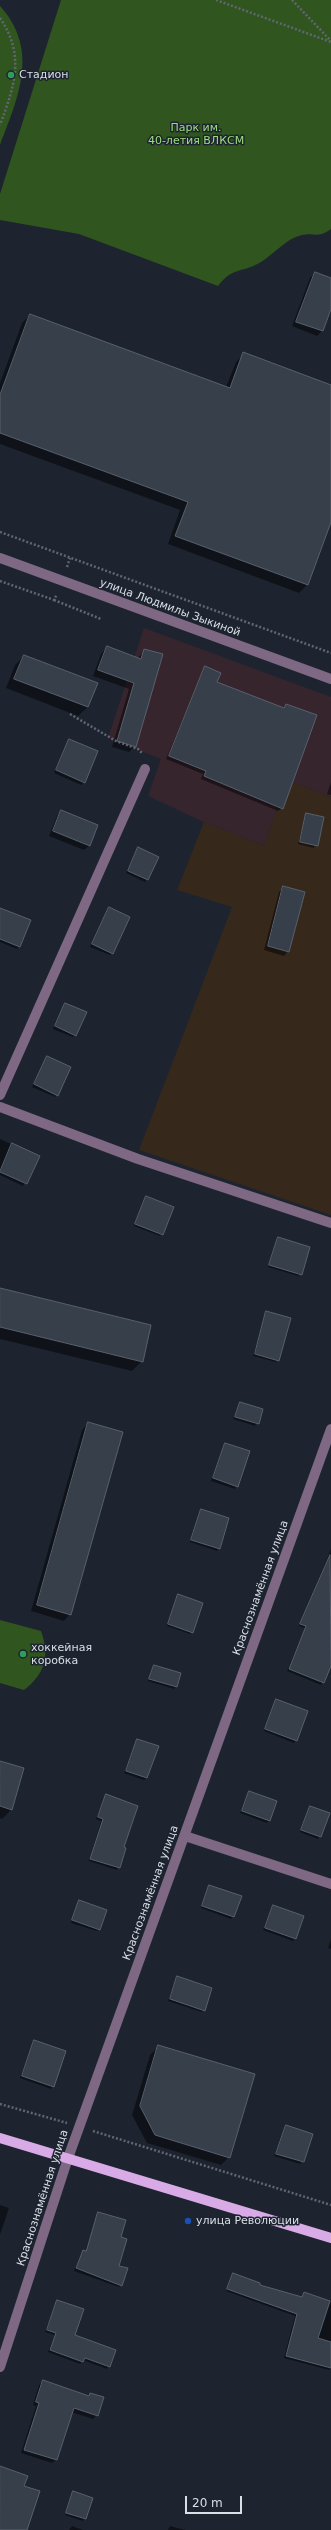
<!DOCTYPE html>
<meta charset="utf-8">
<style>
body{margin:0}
#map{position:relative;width:331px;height:2530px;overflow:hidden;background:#1d2430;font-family:"DejaVu Sans",sans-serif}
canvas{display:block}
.scale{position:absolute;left:185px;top:2496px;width:57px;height:18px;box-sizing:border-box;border:2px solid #dadfe7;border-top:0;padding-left:5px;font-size:12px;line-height:14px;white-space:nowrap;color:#dadfe7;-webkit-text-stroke:3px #1d2430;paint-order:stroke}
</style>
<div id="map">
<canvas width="331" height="2530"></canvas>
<div class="scale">20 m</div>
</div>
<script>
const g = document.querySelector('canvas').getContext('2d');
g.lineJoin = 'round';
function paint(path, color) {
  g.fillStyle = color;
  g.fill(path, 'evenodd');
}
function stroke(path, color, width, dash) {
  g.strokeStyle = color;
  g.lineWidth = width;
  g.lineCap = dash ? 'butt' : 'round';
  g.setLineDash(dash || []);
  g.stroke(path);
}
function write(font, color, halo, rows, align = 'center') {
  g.font = font + ' "DejaVu Sans",sans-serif';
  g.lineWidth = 3;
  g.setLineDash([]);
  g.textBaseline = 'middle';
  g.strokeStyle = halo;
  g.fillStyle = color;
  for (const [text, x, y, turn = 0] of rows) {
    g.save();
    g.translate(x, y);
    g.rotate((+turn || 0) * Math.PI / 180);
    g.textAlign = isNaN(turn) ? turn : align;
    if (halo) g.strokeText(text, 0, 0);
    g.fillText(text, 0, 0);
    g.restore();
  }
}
const commercial = new Path2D(`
 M287,780L331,797V1215L139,1150L232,907L177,890L204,822L264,846Z`);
const industrial = new Path2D(`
 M144,628L331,697V797L287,780L264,846L204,822L148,796L161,759L108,738Z`);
const green = new Path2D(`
 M61,0H331V229C318,239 315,232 302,235C287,238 274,254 261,262C244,273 233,266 218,286L79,234L0,220V194Z
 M0,6C40,50 18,98 0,145Z
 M0,1620L41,1631C50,1656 45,1674 24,1690L0,1683Z`);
const shadow = new Path2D(`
 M315,273L331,279V306L322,331L317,336L292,326L310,278Z
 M30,315L226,387L236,362L244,354L331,386V519L307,585L299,593L168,544L180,510L0,444V383L22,323Z
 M107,647L138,658L145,650L135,746L129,752L112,747L129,689L93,676L101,654Z
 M24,656L88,707L78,716L6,688L15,665Z
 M205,667L216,682L282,708L286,705L282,808L278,811L201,779L203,774L166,759Z
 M69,740L84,782L81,785L54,773Z
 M331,782V795L327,794Z
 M62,811L97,825L89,846L84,850L49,836L57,816Z
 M307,814L323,817L314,848L298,844Z
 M139,849L147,879L145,882L126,873Z
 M284,887L288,951L284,956L264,950L279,892Z
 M109,908L112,953L110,955L90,947Z
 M0,909L19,946L17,949L0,942Z
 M65,1004L76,1035L73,1037L53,1029Z
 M47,1057L57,1095L55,1097L32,1087Z
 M0,1139L38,1156L23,1186L0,1175Z
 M146,1197L162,1234L160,1236L134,1226Z
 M278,1238L301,1274L298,1276L268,1267Z
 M0,1289L142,1361L132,1371L0,1339Z
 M267,1313L278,1360L276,1362L253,1356Z
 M240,1403L262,1410L255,1426L233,1419Z
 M88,1423L70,1614L64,1621L31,1611L82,1430Z
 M225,1444L237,1486L235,1489L211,1481Z
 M201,1510L219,1548L217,1551L190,1542Z
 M331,1549V1661L321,1685L287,1671L305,1628L299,1626Z
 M179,1596L192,1632L190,1634L167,1626Z
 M154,1666L176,1686L174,1689L148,1681Z
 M276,1700L296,1740L294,1743L264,1731Z
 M137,1740L147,1778L144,1780L124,1773Z
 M0,1762L12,1809L2,1819L0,1818Z
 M250,1792L269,1821L267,1823L240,1813Z
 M106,1795L122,1848L117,1870L89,1861L101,1821L96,1819Z
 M310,1807L329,1814L318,1839L300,1832Z
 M210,1886L234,1916L231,1919L201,1908Z
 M79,1902L100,1929L97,1931L71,1923Z
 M273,1906L296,1938L293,1941L263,1930Z
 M331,1939V1949L328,1948Z
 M177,1977L204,2010L202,2012L168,2001Z
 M34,2041L53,2086L51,2089L20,2078Z
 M158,2047L229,2157L221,2165L147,2143L132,2115L150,2055Z
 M286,2126L312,2134L300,2164L274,2156Z
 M0,2205L9,2208L0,2235Z
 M99,2213L119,2238L118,2266L122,2285L119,2287L74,2271L81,2254L85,2252Z
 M233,2274L258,2285L301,2298L304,2293L331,2302V2368L329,2370L284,2358L295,2316L226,2291Z
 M57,2301L74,2336L115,2351L107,2369L83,2360L80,2364L48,2352L55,2335L45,2332Z
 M43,2381L87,2397L90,2394L97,2415L93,2419L71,2412L56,2460L52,2463L21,2453L36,2406L33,2405L39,2385Z
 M73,2492L92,2498L83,2521L65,2515Z
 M72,2526L83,2530H69Z
 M170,2526L186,2530H168Z`);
const building = new Path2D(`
 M315,272L331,278V309L323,331L296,322Z
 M30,314L230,388L243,352L331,385V522L308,585L175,536L188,502L0,433V395Z
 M107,646L141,659L144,649L163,654L136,747L117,741L134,683L98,670Z
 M24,655L98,683L88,707L14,679Z
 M205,666L221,673L217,682L284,708L286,704L317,715L283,809L204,776L206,771L169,756Z
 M69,739L98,751L85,783L56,770Z
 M61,810L98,825L90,846L53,831Z
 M306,813L324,817L318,846L300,842Z
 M138,847L159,857L148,880L128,871Z
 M283,886L305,892L289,952L268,946Z
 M109,907L130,917L113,954L92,944Z
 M0,908L31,920L20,947L0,939Z
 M65,1003L87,1012L76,1036L55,1026Z
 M47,1056L71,1067L58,1096L34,1084Z
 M12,1143L40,1156L27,1184L0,1172Z
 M146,1196L174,1207L163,1235L135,1224Z
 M278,1237L310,1247L302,1275L269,1265Z
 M0,1288L151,1325L143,1362L0,1327Z
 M266,1311L291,1318L279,1361L255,1354Z
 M240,1402L263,1409L259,1424L235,1417Z
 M88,1422L123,1432L71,1615L37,1605Z
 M225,1443L250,1451L238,1487L213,1478Z
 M201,1509L229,1518L220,1549L191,1540Z
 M330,1555L331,1666L324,1683L289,1669L306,1626L300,1624Z
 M178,1594L203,1603L193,1633L168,1624Z
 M154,1665L181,1673L177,1687L149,1679Z
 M276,1699L308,1711L297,1741L265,1729Z
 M137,1739L159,1746L147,1778L126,1771Z
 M0,1761L24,1768L12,1810L0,1806Z
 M249,1791L277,1801L270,1821L242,1811Z
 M106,1794L138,1806L124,1847L126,1848L120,1868L90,1859L103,1819L98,1817Z
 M310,1806L330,1813L321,1837L301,1830Z
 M209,1885L242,1896L234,1917L202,1906Z
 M79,1900L107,1910L100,1930L72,1920Z
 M273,1905L304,1916L296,1939L265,1928Z
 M177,1976L212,1988L205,2011L170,1999Z
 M34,2040L66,2051L54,2087L22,2076Z
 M158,2045L255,2074L230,2158L155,2135L140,2106Z
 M286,2125L313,2134L304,2162L276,2154Z
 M98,2212L126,2220L121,2237L127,2239L119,2266L128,2268L122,2286L76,2268L83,2250L86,2251Z
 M233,2273L260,2283V2285L302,2297L304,2292L330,2301L318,2338L331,2342V2368L286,2356L297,2314L227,2289Z
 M57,2300L84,2309L75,2335L116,2350L110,2367L85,2358L83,2362L50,2350L56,2333L47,2330Z
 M43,2380L89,2396L90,2393L104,2397L98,2416L74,2408L57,2460L24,2450L39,2403L36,2402Z
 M0,2466L28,2476L24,2486L40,2491L27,2530H0Z
 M73,2491L93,2498L86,2519L66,2513Z`);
const path = new Path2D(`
 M216,0L331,42
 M292,0L331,41
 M0,18C25,55 15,85 0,125
 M0,532L331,653
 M67,567L70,558
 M0,581L54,600L57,594
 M54,600L101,619
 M70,714L116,741L138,749L143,754
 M0,2104L67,2123
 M93,2131L331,2205`);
const minor = new Path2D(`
 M0,558L331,679
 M0,1095L145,769
 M0,1107L138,1159L331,1223
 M185,1836L331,1884
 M0,2367L68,2158L331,1429`);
const major = new Path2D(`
 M0,2138L331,2238`);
const markers = [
 [11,75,4,"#2e9e5b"],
 [23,1654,4,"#2e9e5b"],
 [188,2221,4,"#1a4fb4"]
];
const poiNames = [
 ["Стадион",19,75],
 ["хоккейная",31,1648],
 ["коробка",31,1661],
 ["улица Революции",196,2221]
];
const parkNames = [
 ["Парк им.",196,128],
 ["40-летия ВЛКСМ",196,141]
];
const streetNames = [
 ["улица Людмилы Зыкиной",170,608,20],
 ["Краснознамённая улица",261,1588,-70],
 ["Краснознамённая улица",151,1893,-70],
 ["Краснознамённая улица",43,2198,-72]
];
paint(commercial, '#36281b');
paint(industrial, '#37252e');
paint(green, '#30551f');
paint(shadow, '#0007');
paint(building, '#373f4b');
stroke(building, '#58606d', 1);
stroke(path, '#616772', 2.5, [2, 2]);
stroke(minor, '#7e6884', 10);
stroke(major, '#d9abe6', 10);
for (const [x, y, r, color] of markers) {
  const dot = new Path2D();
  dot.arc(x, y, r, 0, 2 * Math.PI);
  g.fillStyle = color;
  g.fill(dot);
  stroke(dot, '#1d2430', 1.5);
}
write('11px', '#dadfe7', '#1d2430', poiNames, 'left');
write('11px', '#9bdd7f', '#1d2430', parkNames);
write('11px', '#dadfe7', '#1d2430', streetNames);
</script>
